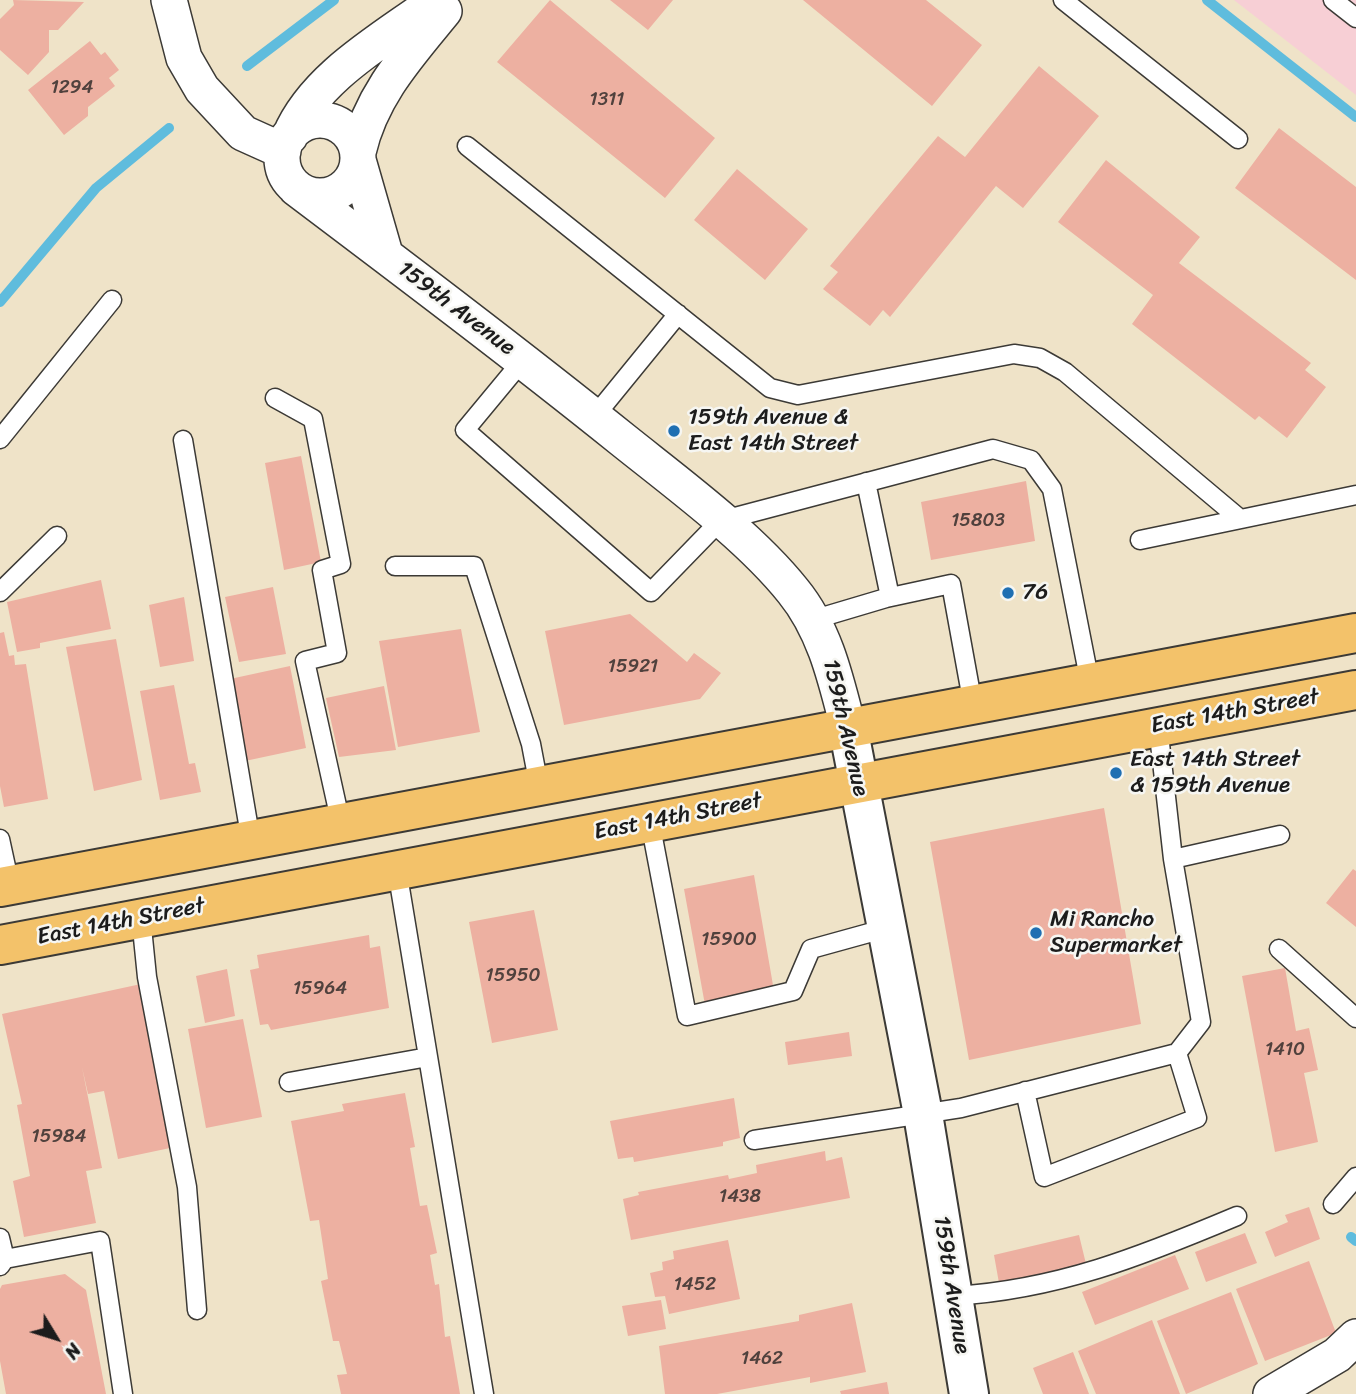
<!DOCTYPE html>
<style>
body{margin:0}
#map{position:relative;width:1356px;height:1394px;overflow:hidden;background:#efe3c8;font-family:Sriracha,sans-serif}
canvas{display:block}
.north{position:absolute;left:21px;top:1303px;width:70px;height:70px;-webkit-text-stroke:5px #f6f6f2;paint-order:stroke;rotate:128deg;font-size:19px;font-weight:700;line-height:28px;text-align:center;color:#1c1c1c}
.north::after{content:'';display:block;margin:auto;width:24px;height:32px;background:#1c1c1c;clip-path:polygon(50% 0,100% 100%,50% 72%,0 100%)}
</style>
<div id="map">
<canvas width="1356" height="1394"></canvas>
<div class="north">N</div>
</div>
<script>
const g = document.querySelector('canvas').getContext('2d');
g.lineJoin = 'round';
function paint(path, color) {
  g.fillStyle = color;
  g.fill(path, 'evenodd');
}
function stroke(path, color, width, dash) {
  g.strokeStyle = color;
  g.lineWidth = width;
  g.lineCap = dash ? 'butt' : 'round';
  g.setLineDash(dash || []);
  g.stroke(path);
}
function write(font, color, halo, rows, align = 'center') {
  g.font = font + ' Sriracha,sans-serif';
  g.lineWidth = 5;
  g.setLineDash([]);
  g.textBaseline = 'middle';
  g.strokeStyle = halo;
  g.fillStyle = color;
  for (const [text, x, y, turn = 0] of rows) {
    g.save();
    g.translate(x, y);
    g.rotate((+turn || 0) * Math.PI / 180);
    g.textAlign = isNaN(turn) ? turn : align;
    if (halo) g.strokeText(text, 0, 0);
    g.fillText(text, 0, 0);
    g.restore();
  }
}
const built = new Path2D(`
 M1234,0H1356V95Z`);
const stream = new Path2D(`
 M1207,0L1356,117
 M247,66L334,0
 M0,302L96,188L169,128
 M1351,1237L1356,1241`);
const building = new Path2D(`
 M13,0L84,2L58,30H49V52L28,75L0,50V19L14,5Z
 M550,0L715,138L665,198L497,62Z
 M610,0H673L648,30Z
 M803,0H926L982,45L932,106Z
 M90,41L101,55L105,52L119,70L109,78L115,86L88,107V116L64,135L28,90Z
 M1039,66L1099,116L1023,208L996,186L890,317L883,310L870,326L823,289L838,272L830,266L938,136L965,157Z
 M1279,128L1356,187V280L1235,188Z
 M1106,160L1200,237L1179,263L1311,363L1305,370L1326,387L1287,438L1259,416L1255,420L1132,324L1153,295L1058,222Z
 M737,169L808,229L765,280L694,220Z
 M301,456L321,562L284,570L265,463Z
 M1026,481L1035,541L931,560L921,502Z
 M101,580L111,629L40,643V648L17,652L7,602Z
 M273,587L286,654L239,662L225,597Z
 M184,597L194,661L160,667L149,605Z
 M630,614L687,662L694,653L721,673L700,699L564,725L545,631Z
 M461,629L480,732L398,747L379,641Z
 M4,632L9,656L14,655L15,665L26,664L48,799L4,807L0,786V633Z
 M116,639L142,780L94,791L66,647Z
 M290,666L306,748L245,761L230,679Z
 M174,685L189,764L195,763L201,792L160,800L140,691Z
 M384,686L396,750L339,757L326,698Z
 M1104,808L1141,1024L969,1060L930,842Z
 M1353,869L1356,871V927L1326,903Z
 M754,875L774,991L705,1005L684,889Z
 M534,910L558,1030L492,1043L469,922Z
 M369,935L370,948L380,946L389,1008L271,1030L268,1024L260,1025L250,970L259,968L257,955Z
 M1285,968L1296,1031L1309,1028L1318,1070L1304,1073L1318,1142L1275,1152L1242,976Z
 M227,969L235,1016L205,1023L196,976Z
 M141,984L170,1148L118,1159L104,1091L88,1094L82,1067L102,1168L86,1171L96,1223L24,1237L13,1181L30,1176L17,1105L22,1104L2,1014Z
 M243,1019L262,1117L206,1128L188,1029Z
 M849,1032L852,1056L788,1065L785,1042Z
 M405,1093L415,1147L410,1148L420,1206L427,1205L437,1253L430,1255L435,1285L439,1284L445,1337L450,1336L460,1394H341L337,1375L347,1374L339,1341H333L321,1281L328,1279L319,1220L310,1221L291,1121L344,1111L342,1104Z
 M734,1098L740,1138L723,1142V1146L634,1162L633,1157L618,1159L610,1121Z
 M825,1151L826,1161L842,1157L850,1198L631,1240L623,1199L639,1195L638,1192L728,1175L729,1179L757,1173L756,1165Z
 M1309,1207L1320,1239L1275,1257L1265,1232L1288,1222L1285,1215Z
 M1245,1233L1257,1263L1206,1282L1195,1252Z
 M1079,1235L1086,1264L999,1283L994,1255Z
 M728,1240L740,1299L669,1314L665,1296L655,1297L650,1273L663,1270L662,1262L674,1259L673,1251Z
 M1175,1255L1189,1289L1095,1325L1082,1292Z
 M1309,1261L1336,1333L1265,1361L1236,1289Z
 M65,1274L86,1290L106,1394H6L0,1361V1289L2,1285Z
 M1231,1292L1258,1364L1186,1394L1157,1321Z
 M661,1300L666,1329L628,1336L622,1306Z
 M852,1303L866,1372L810,1383V1377L717,1394H665L659,1346L799,1321V1315Z
 M1152,1320L1180,1394H1096L1078,1351Z
 M1073,1352L1089,1394H1043L1033,1368Z
 M887,1382L889,1394H841L840,1391Z`);
const service = new Path2D(`
 M1063,0L1238,139
 M1333,0L1356,18
 M467,146L770,388L798,395L1014,354L1040,358L1065,372L1240,519
 M523,360L465,430L651,592L720,521L993,449L1031,460L1052,489L1090,683
 M275,398L313,419L341,564L322,570L337,653L305,661L341,824
 M594,417L678,314
 M0,439L112,300
 M183,440L251,841
 M866,482L890,597
 M1140,540L1356,495
 M395,566H474L531,744L539,786
 M0,592L57,536
 M812,620L886,598L951,584L973,705
 M650,822L687,1016L793,991L811,949L887,928
 M0,839L10,885
 M1173,859L1280,835
 M397,870L484,1394
 M141,918L147,977L187,1187L197,1310
 M1279,949L1356,1018
 M289,1082L428,1057
 M1025,1091L1044,1177L1197,1118L1177,1053L1201,1022L1173,859L1158,726
 M754,1140L961,1108L1177,1053
 M1333,1204L1356,1177
 M0,1238L5,1259L0,1266
 M5,1259L100,1241L123,1394
 M953,1296C1057,1290 1142,1256 1237,1216`);
const minor = new Path2D(`
 M169,0L184,58L202,89L243,133L283,151
 M282 158a38 38 0 1 1 76 0a38 38 0 1 1-76 0Z
 M290,136C315,76 386,38 437,0
 M358,152C371,95 408,55 444,11
 M358,160L385,254
 M296,188C406,271 516,354 623,440C678,484 750,537 793,591C825,630 836,680 848,727
 M1271,1394L1337,1355L1356,1337`);
const tertiary = new Path2D(`
 M848,727L923,1114L969,1394`);
const primary = new Path2D(`
 M0,887L1356,633
 M0,945L1356,690`);
const markers = [
 [674,431,7,"#1f6fb2"],
 [1008,593,7,"#1f6fb2"],
 [1116,773,7,"#1f6fb2"],
 [1036,933,7,"#1f6fb2"]
];
const numberNames = [
 ["1294",72,88],
 ["1311",607,100],
 ["15803",978,521],
 ["15921",633,667],
 ["15900",729,940],
 ["15950",513,976],
 ["15964",320,989],
 ["1410",1285,1050],
 ["15984",59,1137],
 ["1438",740,1197],
 ["1452",695,1285],
 ["1462",762,1359]
];
const streetNames = [
 ["159th Avenue",456,309,37],
 ["East 14th Street",1235,712,-10],
 ["159th Avenue",845,728,77],
 ["East 14th Street",678,817,-11],
 ["East 14th Street",121,922,-11],
 ["159th Avenue",951,1285,81]
];
const poiNames = [
 ["159th Avenue &",688,418],
 ["East 14th Street",688,444],
 ["76",1022,593],
 ["East 14th Street",1130,760],
 ["& 159th Avenue",1130,786],
 ["Mi Rancho",1050,920],
 ["Supermarket",1050,946]
];
paint(built, '#f7cfd5');
stroke(stream, '#5fbcdd', 10);
paint(building, '#edb0a1');
stroke(service, '#3c3a36', 21);
stroke(minor, '#3c3a36', 38);
stroke(tertiary, '#3c3a36', 42);
stroke(primary, '#3c3a36', 42);
stroke(service, '#fff', 18);
stroke(minor, '#fff', 35);
stroke(tertiary, '#fff', 38);
stroke(primary, '#f3c26a', 38);
for (const [x, y, r, color] of markers) {
  const dot = new Path2D();
  dot.arc(x, y, r, 0, 2 * Math.PI);
  g.fillStyle = color;
  g.fill(dot);
  stroke(dot, '#f6f6f2', 2.5);
}
write('19px', '#50413d', null, numberNames);
write('23px', '#1c1c1c', '#f6f6f2', streetNames);
write('23px', '#1c1c1c', '#f6f6f2', poiNames, 'left');
</script>
